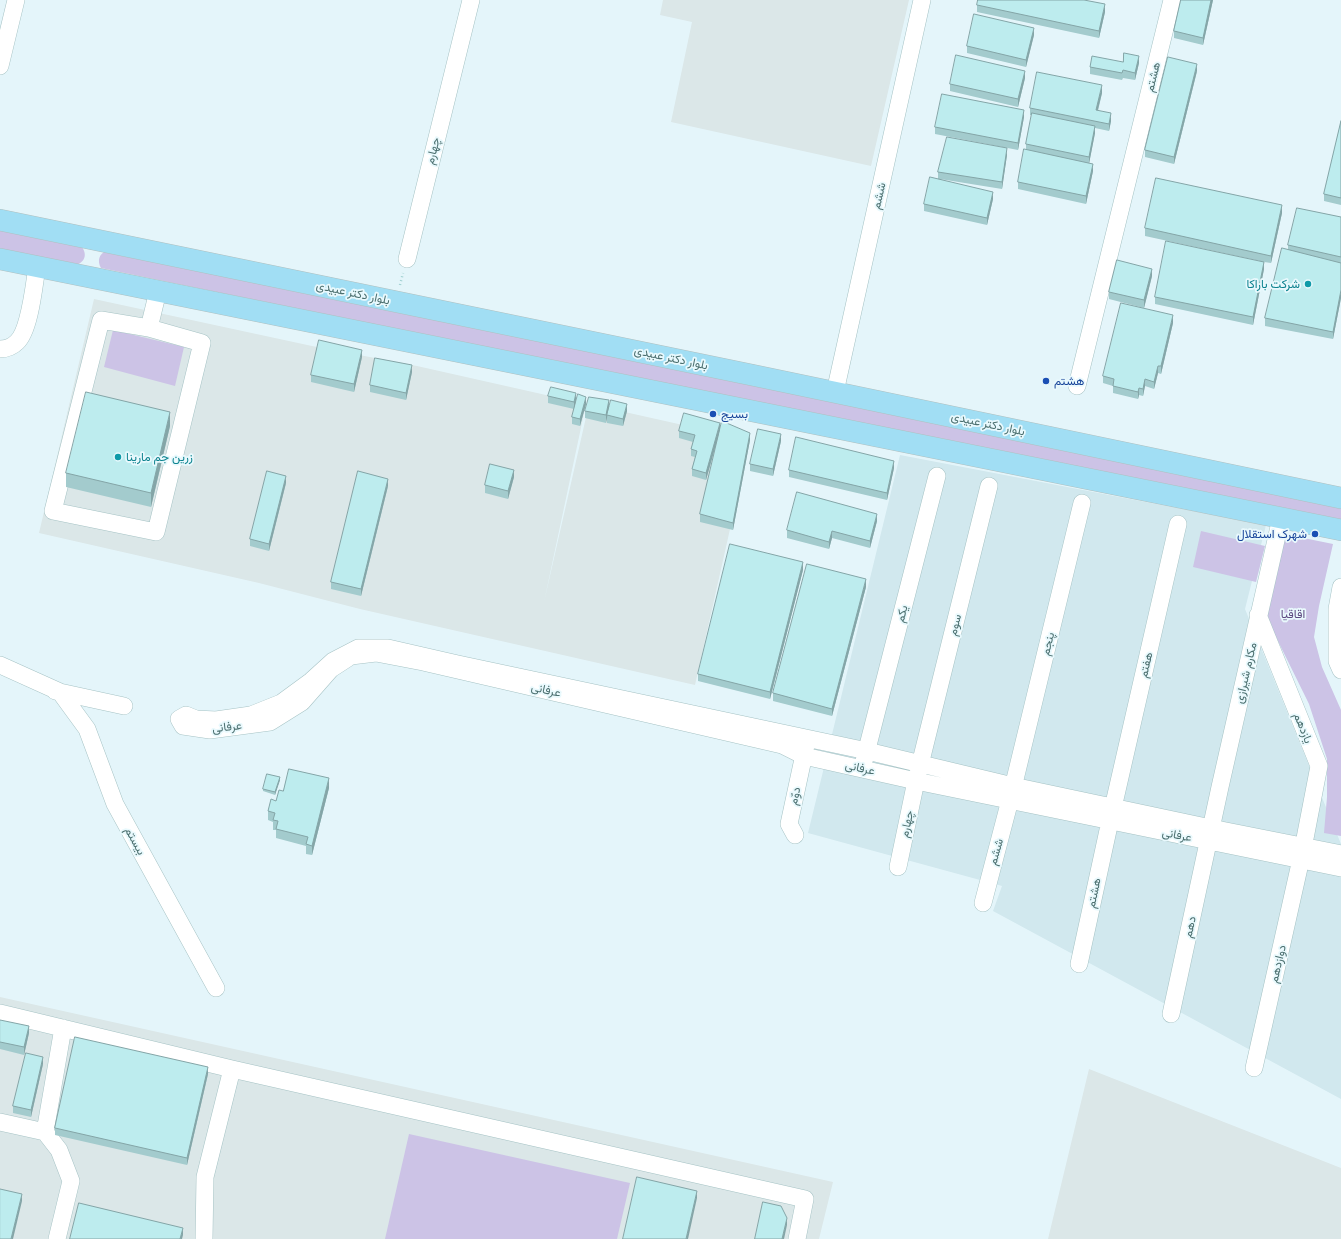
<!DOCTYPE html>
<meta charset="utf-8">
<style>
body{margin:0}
canvas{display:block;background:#e4f5fa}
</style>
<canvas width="1341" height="1239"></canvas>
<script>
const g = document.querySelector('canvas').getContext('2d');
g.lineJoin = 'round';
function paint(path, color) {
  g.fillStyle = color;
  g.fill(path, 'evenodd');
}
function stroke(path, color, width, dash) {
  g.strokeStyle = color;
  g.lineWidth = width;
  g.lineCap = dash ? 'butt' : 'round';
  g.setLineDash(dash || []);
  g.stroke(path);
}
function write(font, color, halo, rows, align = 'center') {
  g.font = font + ' "Public Sans",Vazirmatn,sans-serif';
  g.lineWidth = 3.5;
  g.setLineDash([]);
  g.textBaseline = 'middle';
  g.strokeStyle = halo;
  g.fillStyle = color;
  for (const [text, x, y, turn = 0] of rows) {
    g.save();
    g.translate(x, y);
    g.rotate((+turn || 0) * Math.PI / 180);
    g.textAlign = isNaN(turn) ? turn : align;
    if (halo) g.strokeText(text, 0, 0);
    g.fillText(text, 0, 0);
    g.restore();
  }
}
const residential = new Path2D(`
 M900,455L1266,525L1245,609L1341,844V1099L993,911L1002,886L808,833Z`);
const industrial = new Path2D(`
 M663,0H909L871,166L671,122L692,22L660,15Z
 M94,299L312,346L417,366L586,404L544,602L589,404L750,440L695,685L360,609L259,583L39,533Z
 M0,997L833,1182L819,1239H0Z
 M1089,1069L1341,1168V1239H1048Z`);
const green = new Path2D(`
 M0,229L81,246C88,254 85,263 75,265L0,250Z
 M106,251L1341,503V523L804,414L101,268C97,261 99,254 106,251Z
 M113,330L184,347L175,386L104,367Z
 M1201,531L1265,546L1256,582L1193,567Z
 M1284,534L1333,544L1319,606L1314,637L1322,667L1341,710V836L1324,833L1327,797V759L1309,704L1273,631L1267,616Z
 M409,1134L630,1183L617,1239H385Z`);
const path = new Path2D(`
 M400,285L403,273`);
const minor = new Path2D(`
 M0,66L16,0
 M407,259L471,0
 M101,320L149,328L202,343L156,532L53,511Z
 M149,328L158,291
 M0,349C6,349 12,347 17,342C30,330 34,285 37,267
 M1077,386L1172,0
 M835,392L922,0
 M1341,587L1337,609V661L1341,670
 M0,665L60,692L87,729L115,804L216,988
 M55,691L124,706
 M864,761L937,476
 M795,835L789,824L806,745
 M1341,854L1211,828L1013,786L867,751L458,664L388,648H358L333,661L311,681L281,703L251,715L216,720L196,719L186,715L179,719L183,726L210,730L270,722L302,702L331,669L351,656L376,653L423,662L782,745L804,756L916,781L1341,868
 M898,867L916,781L989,486
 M983,903L1010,800L1082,503
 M1079,964L1110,821L1178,524
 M0,1013L232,1069L805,1199L797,1239
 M1171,1014L1220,787L1281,518
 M1254,1068L1301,859L1319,766L1258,615
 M0,1122L45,1132
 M57,1239L71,1181L59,1150L45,1132L63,1028
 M204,1239L205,1177L232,1069`);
const major = new Path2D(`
 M0,220L752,375L1341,498
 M0,259L1341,530`);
const wall = new Path2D(`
 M1181,0H1213L1203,45L1174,38V31Z
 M977,5L1105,12L1099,38L977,12Z
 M1034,35L1026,67L967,53V46Z
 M1123,62L1139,63L1135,80L1123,78L1122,80L1090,74V67Z
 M1197,71L1174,164L1145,157V150Z
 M1025,78L1018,107L950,91V84Z
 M1102,93L1098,111L1111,121L1109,131L1095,128V133L1089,163L1093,171L1086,204L1018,189V182L1026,150V144L1032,115H1030V108Z
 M1024,117L1018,150L935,134V127Z
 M1341,121V205L1324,201V194Z
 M1007,155L1002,189L940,179L993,199L987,225L924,211V204L938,179V172Z
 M1282,213L1271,263L1264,262V269L1253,325L1155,304V297L1260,261L1145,236V228Z
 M1341,217V298L1333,339L1265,326V318L1288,249V245Z
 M1152,276L1144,308L1109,299V292Z
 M1173,323L1161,374L1158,373L1154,389L1145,386L1143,396L1139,395L1138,399L1113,393V386L1103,383V376Z
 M362,357L354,392L311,382V375Z
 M412,372L406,400L370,392V385Z
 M548,396L576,400L574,409L548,403Z
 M586,404L580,426L572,424V417Z
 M609,406L627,411L623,426L607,423V417L606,423L585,418V411Z
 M170,426L151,507L66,487V473Z
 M720,430L706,480L692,476V469L695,457L691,456V449L693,442L679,438V431Z
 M750,440L733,530L700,522V514Z
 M781,441L773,476L750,471V464Z
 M894,468L887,500L789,477V470Z
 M514,477L508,499L485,493V485Z
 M286,483L269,551L250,546V539Z
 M388,486L361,596L331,589V582Z
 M877,521L870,548L832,538L829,549L787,538V530Z
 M803,570L770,699L698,681V674Z
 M866,587L832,716L773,701V693Z
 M280,780L275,795L263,791V789Z
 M329,788L312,855L306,854V846L276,838V830H273V822L268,820V811L283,791Z
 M0,1020L29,1033L24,1055L0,1049Z
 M43,1064L31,1117L13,1113V1106Z
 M208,1074L187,1165L55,1135V1128Z`);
const shadedWall = new Path2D(`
 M1211,0H1213L1203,45V38Z
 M1105,4V12L1099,38V31Z
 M1034,28V35L1026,67V60Z
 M1139,56V63L1135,80V73Z
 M1197,64V71L1174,164V157Z
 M1025,71V78L1018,107V99Z
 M1102,85V93L1096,117V110Z
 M1024,110V117L1018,150V143Z
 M1111,113V121L1109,131V124Z
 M1095,126V133L1089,164V157Z
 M1007,148V155L1002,189V182Z
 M1093,164V171L1086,204V196Z
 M993,192V199L987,225V218Z
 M1282,205V213L1271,263V256Z
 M1264,262V269L1253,325V317Z
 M1152,269V276L1144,308V300Z
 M1341,290V298L1333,339V332Z
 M1173,315V323L1161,374V366Z
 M362,350V357L354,392V384Z
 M412,365V372L406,400V393Z
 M1158,366V373L1154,389V382Z
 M1145,379V386L1143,396V389Z
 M1139,388V395L1138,399V392Z
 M576,393V400L574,409V402Z
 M586,397V404L580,426V419Z
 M609,400V407L606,423V415Z
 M627,404V411L623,426V419Z
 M170,412V426L151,507V493Z
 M720,423V430L706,480V473Z
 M750,433V440L733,530V523Z
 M781,434V441L773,476V469Z
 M894,461V468L887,500V493Z
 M514,470V477L508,499V491Z
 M286,476V483L269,551V544Z
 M388,479V486L361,596V589Z
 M877,514V521L870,548V541Z
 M832,531V538L829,549V542Z
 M803,562V570L770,699V692Z
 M866,579V587L832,716V709Z
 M280,777V780L275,795V792Z
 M329,778V788L312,855V846Z
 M29,1026V1033L24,1055V1047Z
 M43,1057V1064L31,1117V1110Z
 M208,1067V1074L187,1165V1158Z
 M697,1191V1198L688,1239H686Z
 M22,1194V1201L13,1239H11Z
 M787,1218V1225L784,1239H782Z
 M183,1228V1235L182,1239H180Z`);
const building = new Path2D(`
 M978,0H1084L1105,4L1099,31L977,5Z
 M1181,0H1211L1203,38L1174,31Z
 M974,14L1034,28L1026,60L967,46Z
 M1124,53L1139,56L1135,73L1123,70L1122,73L1090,67L1092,56L1123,62Z
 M956,55L1025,71L1018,99L950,84Z
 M1168,57L1197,64L1174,157L1145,150Z
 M1037,72L1102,85L1096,110L1111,113L1109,124L1030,108Z
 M942,94L1024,110L1018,143L935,127Z
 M1032,113L1095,126L1089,157L1026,144Z
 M1341,121V198L1324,194Z
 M947,137L1007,148L1002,182L938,172Z
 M1024,149L1093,164L1086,196L1018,182Z
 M930,177L993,192L987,218L924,204Z
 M1156,178L1282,205L1271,256L1145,228Z
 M1297,208L1341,217V257L1288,245Z
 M1166,241L1264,262L1253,317L1155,297Z
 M1282,248L1341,263V290L1333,332L1265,318Z
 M1117,260L1152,269L1144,300L1109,292Z
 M1121,303L1173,315L1161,366H1158L1154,382L1145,379L1143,389L1139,388L1138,392L1113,386L1114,379L1103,376Z
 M319,340L362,350L354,384L311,375Z
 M375,358L412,365L406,393L370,385Z
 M551,387L576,393L574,402L548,396Z
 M86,392L170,412L151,493L66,473Z
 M578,394L586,397L580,419L572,417Z
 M589,397L609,400L606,415L585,411Z
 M611,400L627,404L623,419L607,415Z
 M684,413L720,423L706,473L692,469L697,451L691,449L695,435L679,431Z
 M722,421L750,433L733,523L700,514Z
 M758,429L781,434L773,469L750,464Z
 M796,437L894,461L887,493L789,470Z
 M490,464L514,470L508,491L485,485Z
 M267,471L286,476L269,544L250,539Z
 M358,471L388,479L361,589L331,582Z
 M797,492L877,514L870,541L832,531L829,542L787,530Z
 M730,544L803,562L770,692L698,674Z
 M807,564L866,579L832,709L773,693Z
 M289,769L329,778L312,846L306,844L308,837L276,829L278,821L273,820L275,813L268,811L271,799L276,801L279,790L283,791Z
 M267,774L280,777L275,792L263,789Z
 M0,1020L29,1026L24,1047L0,1042Z
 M75,1037L208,1067L187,1158L55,1128Z
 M26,1053L43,1057L31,1110L13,1106Z
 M637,1177L697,1191L686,1239H623Z
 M0,1189L22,1194L11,1239H0Z
 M763,1202L781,1206L787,1218L782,1239H755Z
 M79,1203L183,1228L180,1239H70Z`);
const markers = [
 [1308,284,4,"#0f9aa8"],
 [1046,381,4,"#1a4fb4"],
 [713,414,4,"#1a4fb4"],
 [118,457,4,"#0f9aa8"],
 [1315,534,4,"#1a4fb4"]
];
const streetNames = [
 ["هشتم",1153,77,-76],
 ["چهارم",433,151,-76],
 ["ششم",879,196,-77],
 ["بلوار دکتر عبیدی",353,293,12],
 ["بلوار دکتر عبیدی",671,358,12],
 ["بلوار دکتر عبیدی",988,424,12],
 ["یکم",902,614,-76],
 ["سوم",955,625,-76],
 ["پنجم",1048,644,-76],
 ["هفتم",1146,665,-77],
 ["مکارم شیرازی",1246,673,-77],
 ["عرفانی",546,690,13],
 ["عرفانی",227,727,-6],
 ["یازدهم",1303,728,68],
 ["عرفانی",860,768,13],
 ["دوّم",795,796,-77],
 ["چهارم",907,824,-78],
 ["عرفانی",1177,835,11],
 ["بیستم",135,841,61],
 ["ششم",996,852,-75],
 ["هشتم",1094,893,-78],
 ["دهم",1190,927,-78],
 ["دوازدهم",1278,964,-77]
];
const cultureNames = [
 ["شرکت باراکا",1300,284],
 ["زرین جم مارینا",126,457,"left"]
];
const transitNames = [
 ["هشتم",1054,381],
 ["بسیج",721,414],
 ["شهرک استقلال",1307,534,"right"]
];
const parkNames = [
 ["اقاقیا",1293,614]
];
paint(residential, '#d1e8ee');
paint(industrial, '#dbe7e8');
paint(green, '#ccc3e6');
stroke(minor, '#a6c3c5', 18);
stroke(major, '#b0c0c0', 22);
stroke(path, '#a1d1d2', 2.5, [1, 3]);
stroke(minor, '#fff', 17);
stroke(major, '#a1def4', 21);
paint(wall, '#a3cbcd');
paint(shadedWall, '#84a5a7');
paint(building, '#bdecee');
stroke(building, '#84a5a7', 1);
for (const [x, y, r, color] of markers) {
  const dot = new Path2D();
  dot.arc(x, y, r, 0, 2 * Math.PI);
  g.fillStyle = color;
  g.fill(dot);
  stroke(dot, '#e9f9fd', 1.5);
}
write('12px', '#4c7070', '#e9f9fd', streetNames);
write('12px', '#0d838f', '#e9f9fd', cultureNames, 'right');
write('12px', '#164399', '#e9f9fd', transitNames, 'left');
write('12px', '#5d4a81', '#e9f9fd', parkNames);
</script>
